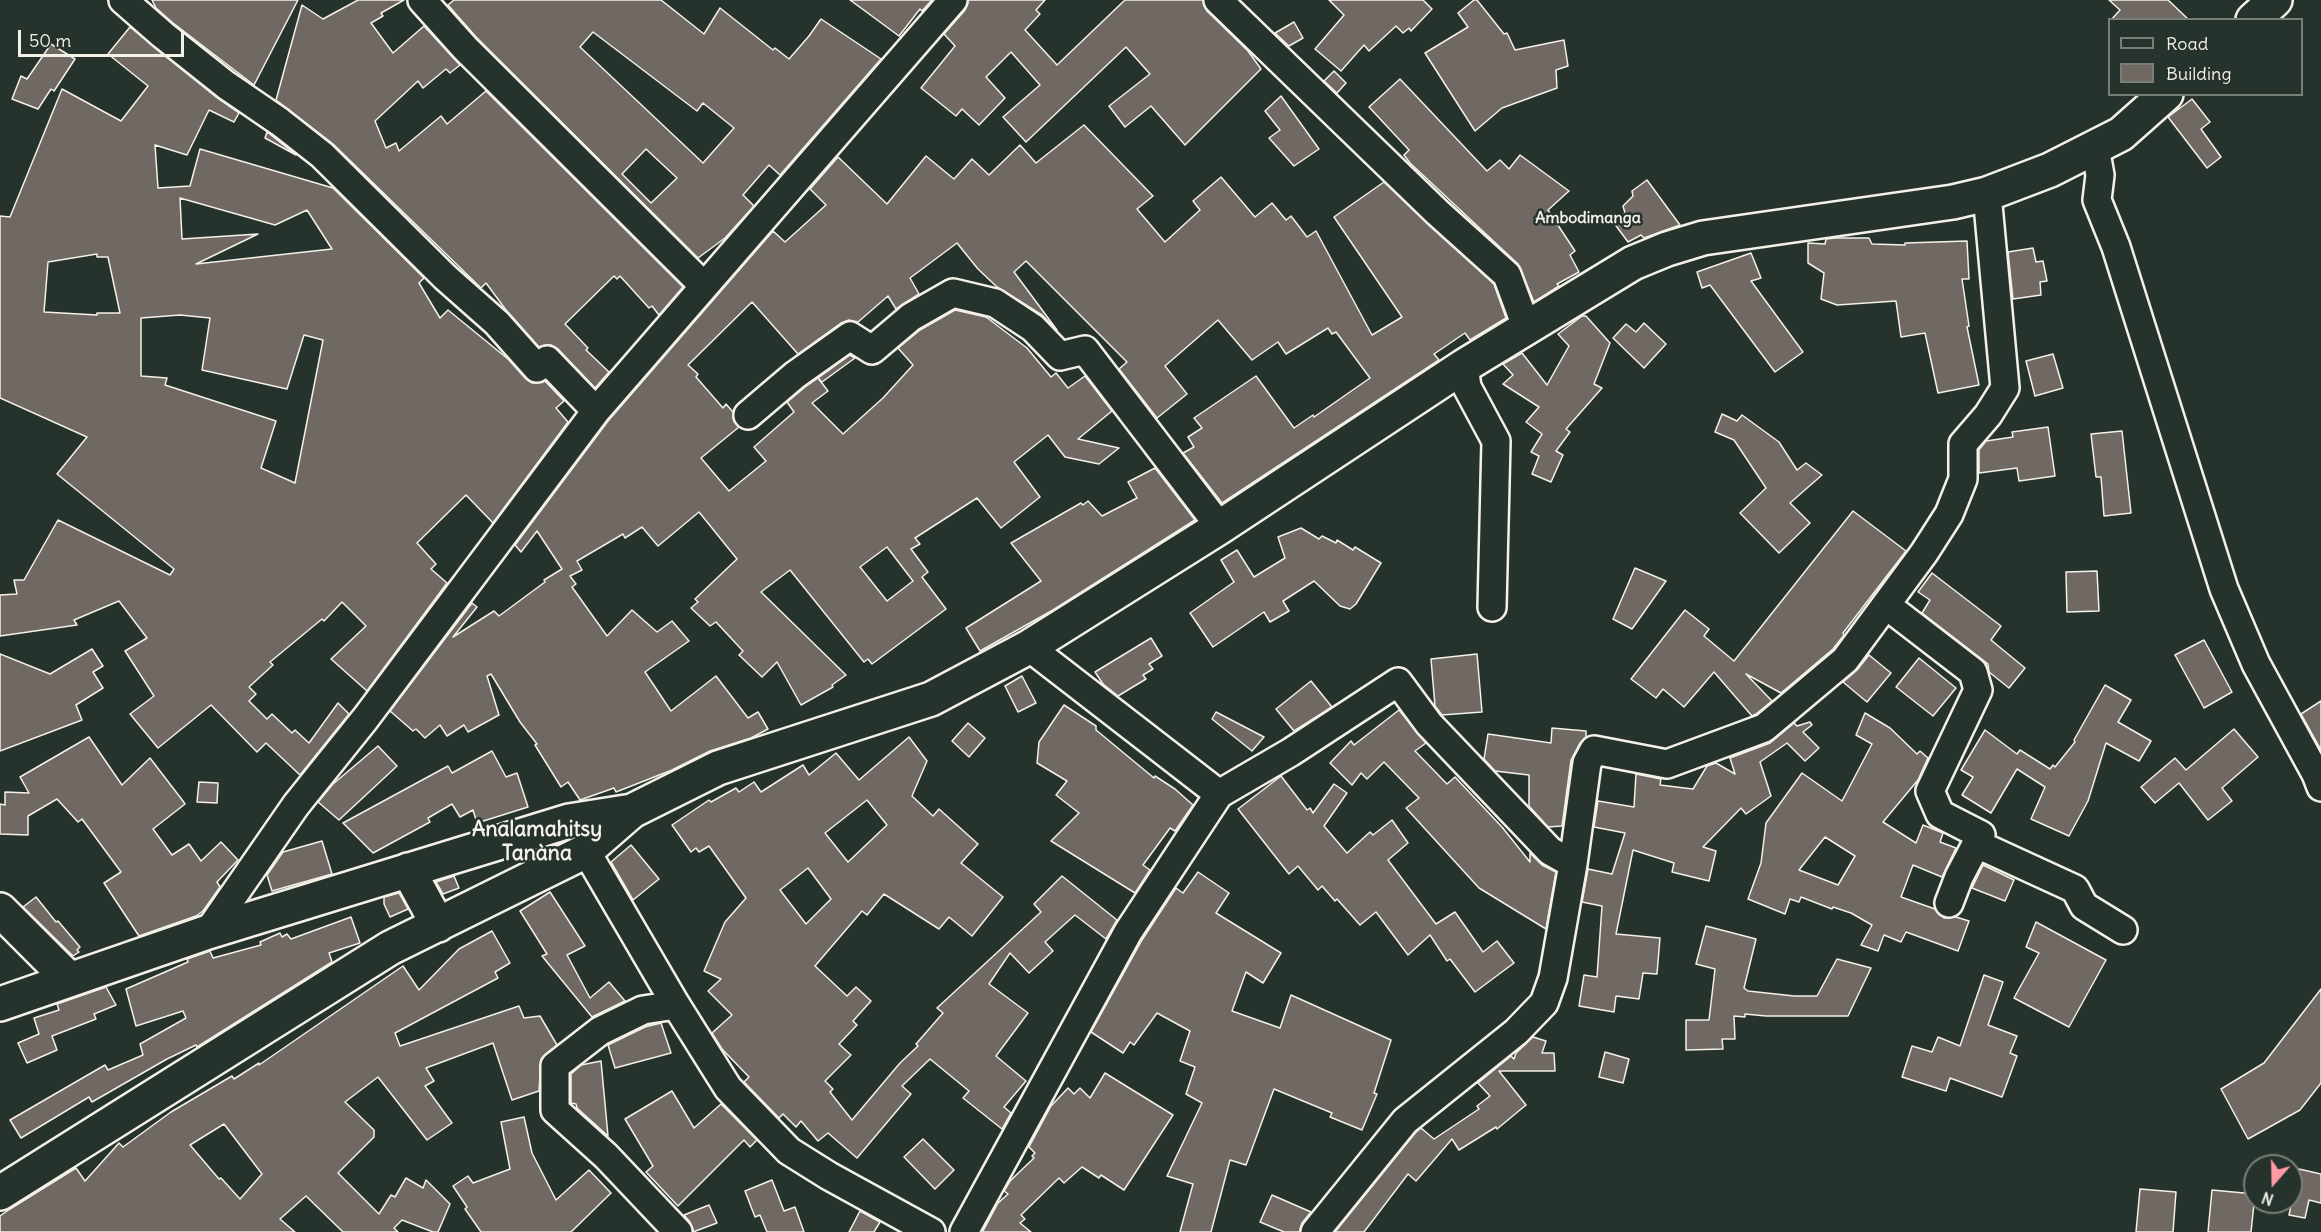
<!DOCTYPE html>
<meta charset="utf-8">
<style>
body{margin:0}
#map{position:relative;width:2321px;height:1232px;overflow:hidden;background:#26332d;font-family:Delius,sans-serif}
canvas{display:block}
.legend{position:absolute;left:2108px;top:18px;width:195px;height:78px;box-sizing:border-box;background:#26332d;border:2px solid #787f78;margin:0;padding:8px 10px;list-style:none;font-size:18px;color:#f4f1e8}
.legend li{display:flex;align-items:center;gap:12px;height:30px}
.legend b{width:30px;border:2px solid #787f78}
.north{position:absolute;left:2243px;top:1154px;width:60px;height:60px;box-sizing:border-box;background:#26332d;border:2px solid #787f78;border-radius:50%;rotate:200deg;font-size:16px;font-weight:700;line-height:24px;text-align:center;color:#f4f1e8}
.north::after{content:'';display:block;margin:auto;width:21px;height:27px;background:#ff9aa2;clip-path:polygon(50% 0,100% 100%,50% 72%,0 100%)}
.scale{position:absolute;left:18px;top:30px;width:166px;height:27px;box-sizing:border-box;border:3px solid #f4f1e8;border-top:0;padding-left:8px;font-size:18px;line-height:21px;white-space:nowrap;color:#f4f1e8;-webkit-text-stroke:4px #26332d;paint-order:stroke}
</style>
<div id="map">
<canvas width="2321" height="1232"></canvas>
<ul class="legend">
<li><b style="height:8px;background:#26332d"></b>Road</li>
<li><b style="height:16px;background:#706863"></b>Building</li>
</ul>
<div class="north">N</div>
<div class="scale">50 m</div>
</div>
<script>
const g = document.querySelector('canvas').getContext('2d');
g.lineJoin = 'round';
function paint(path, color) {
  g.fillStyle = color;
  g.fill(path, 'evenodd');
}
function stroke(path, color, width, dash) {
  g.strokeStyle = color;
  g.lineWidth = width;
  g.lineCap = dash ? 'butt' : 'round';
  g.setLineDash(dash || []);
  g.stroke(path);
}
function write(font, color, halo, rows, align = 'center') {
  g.font = font + ' Delius,sans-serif';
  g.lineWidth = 5;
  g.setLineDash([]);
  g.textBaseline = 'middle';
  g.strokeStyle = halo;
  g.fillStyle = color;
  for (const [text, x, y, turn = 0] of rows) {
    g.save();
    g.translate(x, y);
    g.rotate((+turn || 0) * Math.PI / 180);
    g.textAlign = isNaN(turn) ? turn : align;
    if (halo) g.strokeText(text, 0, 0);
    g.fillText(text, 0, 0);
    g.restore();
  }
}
const building = new Path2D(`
 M152,0H298L254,85L173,23L156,8Z
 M358,0H404L381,13L383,16L371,23L393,53L424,26L460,65L450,73L446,69L423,88L418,81L375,121L386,148L396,143L399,151L441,116L447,124L486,91L683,287L659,315L652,306L649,308L620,276L617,279L614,276L565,324L588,348L586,350L609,372L595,388L558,349L551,345L539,347L506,310L486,283L481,288L333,144L276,100L302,5L323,19Z
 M454,0H661L704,34L720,8L773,50L775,48L789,59L809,36L821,19L881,59L780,175L769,165L743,195L754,206L725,238L698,258L476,37L448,5ZM593,32L697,111L703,103L734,128L703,163L580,47ZM646,149L677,178L651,203L622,174Z
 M850,0H932L922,11L920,9L899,36Z
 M968,0H1045L1036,10L1040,14L1025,30L1057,65L1125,0H1203L1207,11L1248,51L1261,69L1185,145L1151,106L1125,127L1109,106L1150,74L1126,47L1026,142L1003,117L1040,85L1011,52L986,77L1005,98L979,125L962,109L956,116L921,88L955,46L944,34L965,10Z
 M1329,0H1423L1432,9L1411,31L1409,28L1403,33L1396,26L1369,51L1364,45L1341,71L1315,49L1344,15Z
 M1474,0H1477L1504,34L1507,33L1515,50L1564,40L1568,66L1556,70L1557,88L1502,108L1475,131L1425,53L1468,27L1458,13Z
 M2109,0H2168L2189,20H2111L2120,10Z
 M1294,22L1303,38L1289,46L1275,33Z
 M130,27L216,97L239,113L234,122L209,110L187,155L155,145L158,188L190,186L200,149L333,188L424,278L419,283L440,318L448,310L508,359L526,379L532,383L545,381L564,401L556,408L568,422L493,523L466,495L417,543L436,564L431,569L447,583L367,691L331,659L366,626L342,602L324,621L322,619L270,662L273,665L249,687L256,694L249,701L267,719L272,714L292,733L295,730L309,743L338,703L349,714L300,775L266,743L257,752L211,705L158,748L130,714L154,696L125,651L147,638L119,601L74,620L77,625L0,636V595L17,594L14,580H24L58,520L170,575L174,569L57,474L87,437L0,398V216L10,217L62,89L121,121L148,86L108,54ZM180,198L275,225L307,210L332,249L196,264L258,234L182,239ZM97,254V257H108L120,313H97V315L44,312L48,262ZM180,315L210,318L202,370L287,389L304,335L323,340L295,483L261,468L276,421L165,385L167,378L141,376V318Z
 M51,44L75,59L54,91L51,89L38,109L12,99L21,76L27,79Z
 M1334,71L1346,83L1337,93L1324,81Z
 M1400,79L1487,171L1500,160L1509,169L1520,155L1569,191L1548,210L1575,251L1570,255L1579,272L1557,284L1559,286L1534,302L1518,264L1410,163L1404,155L1409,150L1369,107Z
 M1281,96L1319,149L1294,166L1269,138L1280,130L1265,111Z
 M2192,99L2210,122L2201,129L2221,157L2207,168L2168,117Z
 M1084,125L1153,196L1137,209L1165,242L1200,210L1193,201L1221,177L1255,217L1272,203L1286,220L1291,216L1307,237L1316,231L1372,335L1402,317L1334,217L1384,182L1494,284L1506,318L1470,340L1465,333L1434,354L1439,360L1222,503L1183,453L1194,447L1188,437L1202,428L1194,418L1256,376L1294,428L1313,415L1314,417L1370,378L1336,332L1332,334L1328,328L1286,354L1278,342L1252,360L1218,320L1165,366L1187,394L1157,418L1119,369L1127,362L1026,261L1014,272L1057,330L1042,315L997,287L978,269L957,243L910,278L919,294L896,309L888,296L858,322L849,320L841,323L798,354L752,302L688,365L698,374L696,377L723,408L726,404L733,412V418L739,427L701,458L729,491L766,461L754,447L794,412L787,402L805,387L818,378L828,391L812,403L843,434L883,398L913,365L898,348L920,330L955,310L986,317L1027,348L1051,377L1056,373L1068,388L1085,376L1112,411L1078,439L1119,448L1099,464L1065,457L1048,435L1014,462L1040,497L1001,528L977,498L915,538L920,544L911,549L928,572L922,577L946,609L872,664L868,659L864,662L790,570L761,592L846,675L832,685L833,687L801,705L777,662L762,677L739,655L743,651L716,622L710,626L691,608L698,602L695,599L737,559L699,512L658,546L642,527L625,538L623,534L577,561L582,570L570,576L576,584L572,587L607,636L632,610L657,632L672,621L689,641L645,672L671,711L716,676L748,718L758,712L768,729L751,738L710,751L672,770L616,792L614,788L580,800L568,782L561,787L535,745L537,744L520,722L491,674L487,676L499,715L468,732L464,725L447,736L440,725L425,738L416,729L413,731L390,711L472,603L477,607L453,637L494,611L499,616L545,582L544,580L562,569L537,531L521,552L515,545L608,421L773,231L785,242L826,205L810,189L838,157L887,204L926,156L954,179L972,159L989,175L1020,145L1036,163ZM887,547L913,581L887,601L860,567Z
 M267,132L271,135L296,155L265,138Z
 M1647,180L1680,225L1644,238L1641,235L1628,242L1614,223L1625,213L1623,206L1633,196L1632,191Z
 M1836,238H1869L1872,244L1905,245V243L1967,241L1969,279H1962L1969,326L1967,327L1979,385L1938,393L1925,333L1901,337L1896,301L1837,305L1821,299L1824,273L1808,263V243L1825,244L1826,239Z
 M2033,248L2036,262L2043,261L2047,281L2040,282L2041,295L2013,299L2008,252Z
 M1751,253L1761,278L1751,281L1803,352L1775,372L1710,285L1702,288L1697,272Z
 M1582,316H1586L1610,343L1594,384L1602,388L1566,429L1570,432L1556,451L1563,455L1551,482L1532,474L1539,456L1531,452L1542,434L1526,422L1539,407L1503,384L1513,375L1503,364L1522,353L1547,385L1569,346L1558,334Z
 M1644,323L1666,344L1644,368L1613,338L1626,324L1636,332Z
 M2053,354L2063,388L2035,396L2026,361Z
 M850,355L855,358L822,382L818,378Z
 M1722,414L1737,421L1742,415L1779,442L1797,470L1806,463L1822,475L1790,503L1810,523L1779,553L1740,513L1766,488L1734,440L1715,432Z
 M2048,427L2055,476L2019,481L2017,468L1979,473V450L1986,441L2013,437L2012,432Z
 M2122,431L2131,513L2104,516L2101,477H2096L2091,434Z
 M1155,468L1195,520L1053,610L980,651L966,628L1041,581L1011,543L1081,503L1083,505L1088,501L1102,516L1137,498L1128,482Z
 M1853,511L1906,551L1843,633L1844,635L1833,649L1781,693L1746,674L1772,701L1756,714L1752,716L1714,672L1684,707L1663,689L1656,698L1631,679L1685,610L1709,629L1704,636L1734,661Z
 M1301,528L1319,539L1322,536L1336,543L1337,540L1353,550L1355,547L1381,563L1356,604L1350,609L1340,606L1314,581L1283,601L1289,611L1270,622L1264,612L1213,647L1190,613L1234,582L1221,560L1237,550L1254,577L1285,558L1278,537Z
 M1635,568L1666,581L1632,629L1613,619Z
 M2097,571L2099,611L2067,612L2066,572Z
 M1932,573L2001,626L1991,640L2025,668L2009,688L1989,672L1988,664L1922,613L1930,600L1918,592Z
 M1151,638L1162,656L1149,664L1153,669L1143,675L1146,679L1118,696L1103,684L1095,672Z
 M2204,640L2232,692L2204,708L2175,655Z
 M92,649L103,666L93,672L103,688L76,705L82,720L0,751V654L50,674Z
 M1477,654L1482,712L1442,715L1435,706L1431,659Z
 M1869,655L1891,673L1867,702L1843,682L1857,670Z
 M1919,658L1956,688L1933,716L1896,687Z
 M1022,676L1036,703L1018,712L1005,686Z
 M1311,681L1332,707L1294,731L1276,709Z
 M2105,685L2131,700L2118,722L2151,741L2139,761L2106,743L2088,801L2069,836L2031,819L2045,787L2017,769L1991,813L1962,795L1973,777L1961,770L1985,730L2017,754L2020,750L2050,769L2053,765L2055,767L2075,742L2074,740Z
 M2321,701V750L2301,714Z
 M1064,705L1096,726V730L1154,778L1155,776L1175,789L1193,805L1175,831L1170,828L1143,865L1150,870L1135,893L1051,841L1079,813L1056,795L1067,781L1037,763L1039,742Z
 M1399,710L1426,743L1415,751L1447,784L1455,777L1502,827L1530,862V853L1542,865L1556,872L1546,929L1479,888L1406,808L1419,798L1384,762L1367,779L1361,773L1352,785L1330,763L1351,741L1354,745Z
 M1216,712L1264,737L1252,751L1212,719Z
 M1865,713L1890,728L1917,754L1920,751L1928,758L1918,780L1883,822L1916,843L1923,825L1943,833L1940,842L1956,848L1942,877L1913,865L1901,897L1935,909L1944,918L1956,917L1969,921L1958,951L1906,932L1901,942L1884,935L1878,951L1861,945L1872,925L1851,913L1833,907L1832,909L1801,897L1799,902L1790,899L1785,914L1748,899L1761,863L1766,823L1802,773L1842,801L1872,744L1856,735ZM1825,837L1855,856L1838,885L1799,870Z
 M1810,722L1812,725L1803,732L1819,748L1805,761L1787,743L1760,762L1771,796L1746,814L1741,808L1703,847L1716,851L1709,881L1672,872L1674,863L1633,850L1616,934L1660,938L1657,974L1643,973L1639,999L1616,996L1614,1012L1579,1006L1584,975L1597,977L1602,906L1582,902L1588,869L1612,874L1625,833L1594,827L1598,801L1634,807L1636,774L1661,779L1660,785L1693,789L1707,766L1716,763L1735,774L1730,758L1770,743L1794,723L1797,726Z
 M968,723L985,738L969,757L952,741Z
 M1552,728L1586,731V737L1580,743L1571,760L1562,826L1548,827L1529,806V775L1495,771L1484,759L1488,734L1551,743Z
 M2234,729L2258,757L2222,788L2232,801L2208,820L2179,783L2155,803L2141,787L2175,758L2186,770Z
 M89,737L122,785L150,758L183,801L185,804L153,829L172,855L189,844L201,861L221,842L238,860L217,882L220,887L203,911L196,916L139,936L104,883L121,872L82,819L78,822L57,799L28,816V835L0,834V804L5,805V792L29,793L20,777Z
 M909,737L927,761L912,796L933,816L939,809L978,844L961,863L1003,897L972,936L949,917L939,929L884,894L867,915L862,911L815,966L847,996L856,987L871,1001L853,1021L857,1025L839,1044L851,1055L825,1081L833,1089L830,1092L852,1120L900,1063L918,1046L916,1044L943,1013L937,1008L1041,912L1034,904L1062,876L1117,920L1106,939L1075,915L1045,942L1053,951L1029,973L1010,953L989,984L1028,1013L996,1056L1026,1081L1004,1107L1011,1113L1002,1129L963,1098L969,1091L930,1059L902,1086L911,1094L857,1158L828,1133L818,1141L801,1121L796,1127L783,1114L779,1118L744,1082L749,1077L722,1049L712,1033L732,1015L708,991L721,979L704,971L725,922L746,898L709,846L699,852L696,848L691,852L672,825L709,800L711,802L736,788L739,792L754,782L761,792L803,765L809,775L836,753L859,780ZM867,800L887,825L848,862L825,833ZM808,868L831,899L806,924L780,890Z
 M378,746L397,766L339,820L318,802L333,784Z
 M492,751L506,777L517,773L528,807L477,823L473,810L460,817L452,804L428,818L430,822L373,853L343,823L448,766L452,773Z
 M1281,776L1307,810L1310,808L1313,813L1334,784L1347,793L1324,826L1347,853L1370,832L1373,835L1392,820L1408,843L1388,860L1436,924L1455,912L1483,952L1497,941L1514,963L1475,992L1450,959L1447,961L1430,935L1408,955L1376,912L1360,925L1337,899L1335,901L1322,886L1318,890L1298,866L1289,874L1238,809Z
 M199,782L218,783L217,803L197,802Z
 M322,841L332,874L272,891L267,875L283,852Z
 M631,845L659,879L633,900L611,862Z
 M1983,865L2014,880L2005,901L1972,888Z
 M1198,872L1229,893L1216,913L1281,953L1263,983L1246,972L1232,1011L1280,1028L1291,995L1391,1040L1374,1093L1377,1094L1362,1130L1330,1117L1332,1113L1274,1089L1246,1165L1230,1160L1211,1232H1180L1193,1184L1167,1176L1202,1103L1186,1094L1195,1067L1180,1061L1190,1031L1157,1013L1134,1045L1130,1042L1123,1053L1091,1032L1142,940L1176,888L1183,893Z
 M454,876L459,888L443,894L436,882Z
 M550,892L585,946L567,955L590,998L609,982L625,1001L592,1017L542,956L547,954L520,911Z
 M399,893L408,909L390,917L384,904V897Z
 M36,897L56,922L58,921L80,947L77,950L79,952L73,956L23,907Z
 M351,917L360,943L329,953L332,962L197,1047L196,1045L167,1059L92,1102L89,1097L21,1138L10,1120L105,1065L108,1070L143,1055L140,1044L186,1018L183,1011L136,1026L126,989L188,962L187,959L210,951L213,958L261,945L260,942L280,933L282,937L287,934L291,939Z
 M2036,922L2106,960L2069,1027L2014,998L2039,953L2026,947Z
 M1706,926L1756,939L1744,988L1748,991L1794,996H1817L1837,959L1871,968L1848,1016H1766L1745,1014V1017L1734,1016L1735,1039H1722L1723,1049L1686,1050V1020H1709L1715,969L1696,964Z
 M492,931L510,963L495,972L498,978L395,1033L400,1046L519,1006L524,1018L540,1016L557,1045L541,1060L539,1091L512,1100L493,1043L426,1068L434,1081L425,1086L452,1123L427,1140L378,1077L345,1102L374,1130V1137L338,1173L379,1214L391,1195L395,1197L406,1178L423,1188L426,1180L450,1204L438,1232H433L402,1220L394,1228L398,1232H343L306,1196L280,1219L295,1232H0V1216L10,1209L76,1168L85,1181L119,1143L123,1147L171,1112L232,1076L234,1079L259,1063V1065L403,966L419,990L459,949ZM224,1124L262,1174L240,1199L221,1178L219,1179L190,1145Z
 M1984,975L2003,982L1988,1025L2017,1036L2010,1053L2017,1056L2002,1097L1950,1078L1946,1091L1902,1077L1912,1046L1932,1052L1938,1037L1960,1046Z
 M106,987L116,1005L94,1014L96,1019L52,1036L57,1050L27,1063L18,1043L39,1034L34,1018L59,1010L57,1004Z
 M2321,989V1083L2300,1110L2248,1139L2221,1089L2264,1063Z
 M661,1023L671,1053L615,1068L608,1045L645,1027Z
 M1533,1037L1546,1041L1542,1053H1554L1555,1071H1499L1526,1105L1497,1129L1496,1127L1459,1150L1452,1139L1416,1181L1408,1174L1364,1232H1335L1416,1132L1421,1128L1434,1139L1479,1109L1477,1106L1490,1096L1478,1083L1511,1056L1514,1059L1516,1053Z
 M1605,1052L1629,1059L1623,1083L1599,1077Z
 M601,1061L608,1136L577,1108L576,1104L571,1103V1074L581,1065Z
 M1105,1073L1173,1115L1124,1190L1101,1175L1099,1178L1082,1167L1064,1183L1059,1178L1021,1215L1025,1219L1020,1223L1031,1232H984L983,1231L998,1203L1008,1194L1004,1191L1010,1181L1034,1158L1032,1156L1035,1153L1029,1147L1051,1106L1068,1088L1074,1094L1080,1088L1090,1098Z
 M672,1091L694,1128L721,1104L757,1140L750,1147L744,1140L678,1206L646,1172L653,1166L625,1119Z
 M524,1117L532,1153L556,1200L589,1170L611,1193L571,1232H481L465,1209L467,1207L453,1186L468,1176L473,1183L510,1169L501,1122Z
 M923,1139L954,1170L935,1189L904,1157Z
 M2299,1169L2321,1174V1203L2309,1200L2305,1218L2289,1215Z
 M772,1180L784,1211L795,1207L804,1232H767L760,1215L755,1217L745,1191Z
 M2140,1189L2176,1192L2173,1232H2136Z
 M2212,1190L2255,1194L2251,1232H2208Z
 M1272,1195L1311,1212L1302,1223L1300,1232H1284L1260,1222Z
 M709,1205L717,1223L693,1232L690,1222L684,1215Z
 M860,1211L880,1222L874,1232H849Z`);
const street = new Path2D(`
 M123,0L163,35L226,85L280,122L322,155L445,277L497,323L537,368L547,360L596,411
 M422,0L465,48L704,286
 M1218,0L1437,212L1507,275L1527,329
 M2095,147L2100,175L2097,200L2116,247L2224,589L2256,664L2316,774L2321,787
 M1464,366L1467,387L1496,441L1492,607
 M748,415L795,375L850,336L872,350L911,317L953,293L995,303L1033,328L1060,356L1085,350L1220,527
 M1886,605L1973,672L1978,690L1930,791L1940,814L1981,835L1959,877L1949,903
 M1219,794L1291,752L1398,682L1429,724L1550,851L1573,864L1553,978L1544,1003L1516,1032L1405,1121L1315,1232
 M1977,844L2075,889L2084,906L2123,930
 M586,851L676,1005L728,1088L789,1151L829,1176L931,1232
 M1573,864L1587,763L1594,750L1667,764L1764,728L1845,660L1924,553L1949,514L1963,479V444L1988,415L2005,388L1987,194
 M208,932L296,805L365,719L596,411L953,0
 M676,1005L643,1010L600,1031L555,1066V1110L606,1156L678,1232
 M964,1232L1128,932L1219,794L1029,647`);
const secondary = new Path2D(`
 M2253,20L2275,0
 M408,870L438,925
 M0,910L69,979
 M0,1004L208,932L569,821L632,811
 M0,1193L390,948L586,851L632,811L718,768L931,699L1029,647L1220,527L1464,366L1633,263L1667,249L1703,238L1953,202L1987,194L2050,170L2121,134L2166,94`);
const neighbourhoodNames = [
 ["Ambodimanga",1588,218]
];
const districtNames = [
 ["Analamahitsy",537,830],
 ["Tanàna",537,854]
];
paint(building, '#706863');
stroke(building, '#f4f1e8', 1.5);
stroke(street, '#f4f1e8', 32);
stroke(secondary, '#f4f1e8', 38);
stroke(street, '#26332d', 27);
stroke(secondary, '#26332d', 33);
write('bold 16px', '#f4f1e8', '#26332d', neighbourhoodNames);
write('bold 21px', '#f4f1e8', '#26332d', districtNames);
</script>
